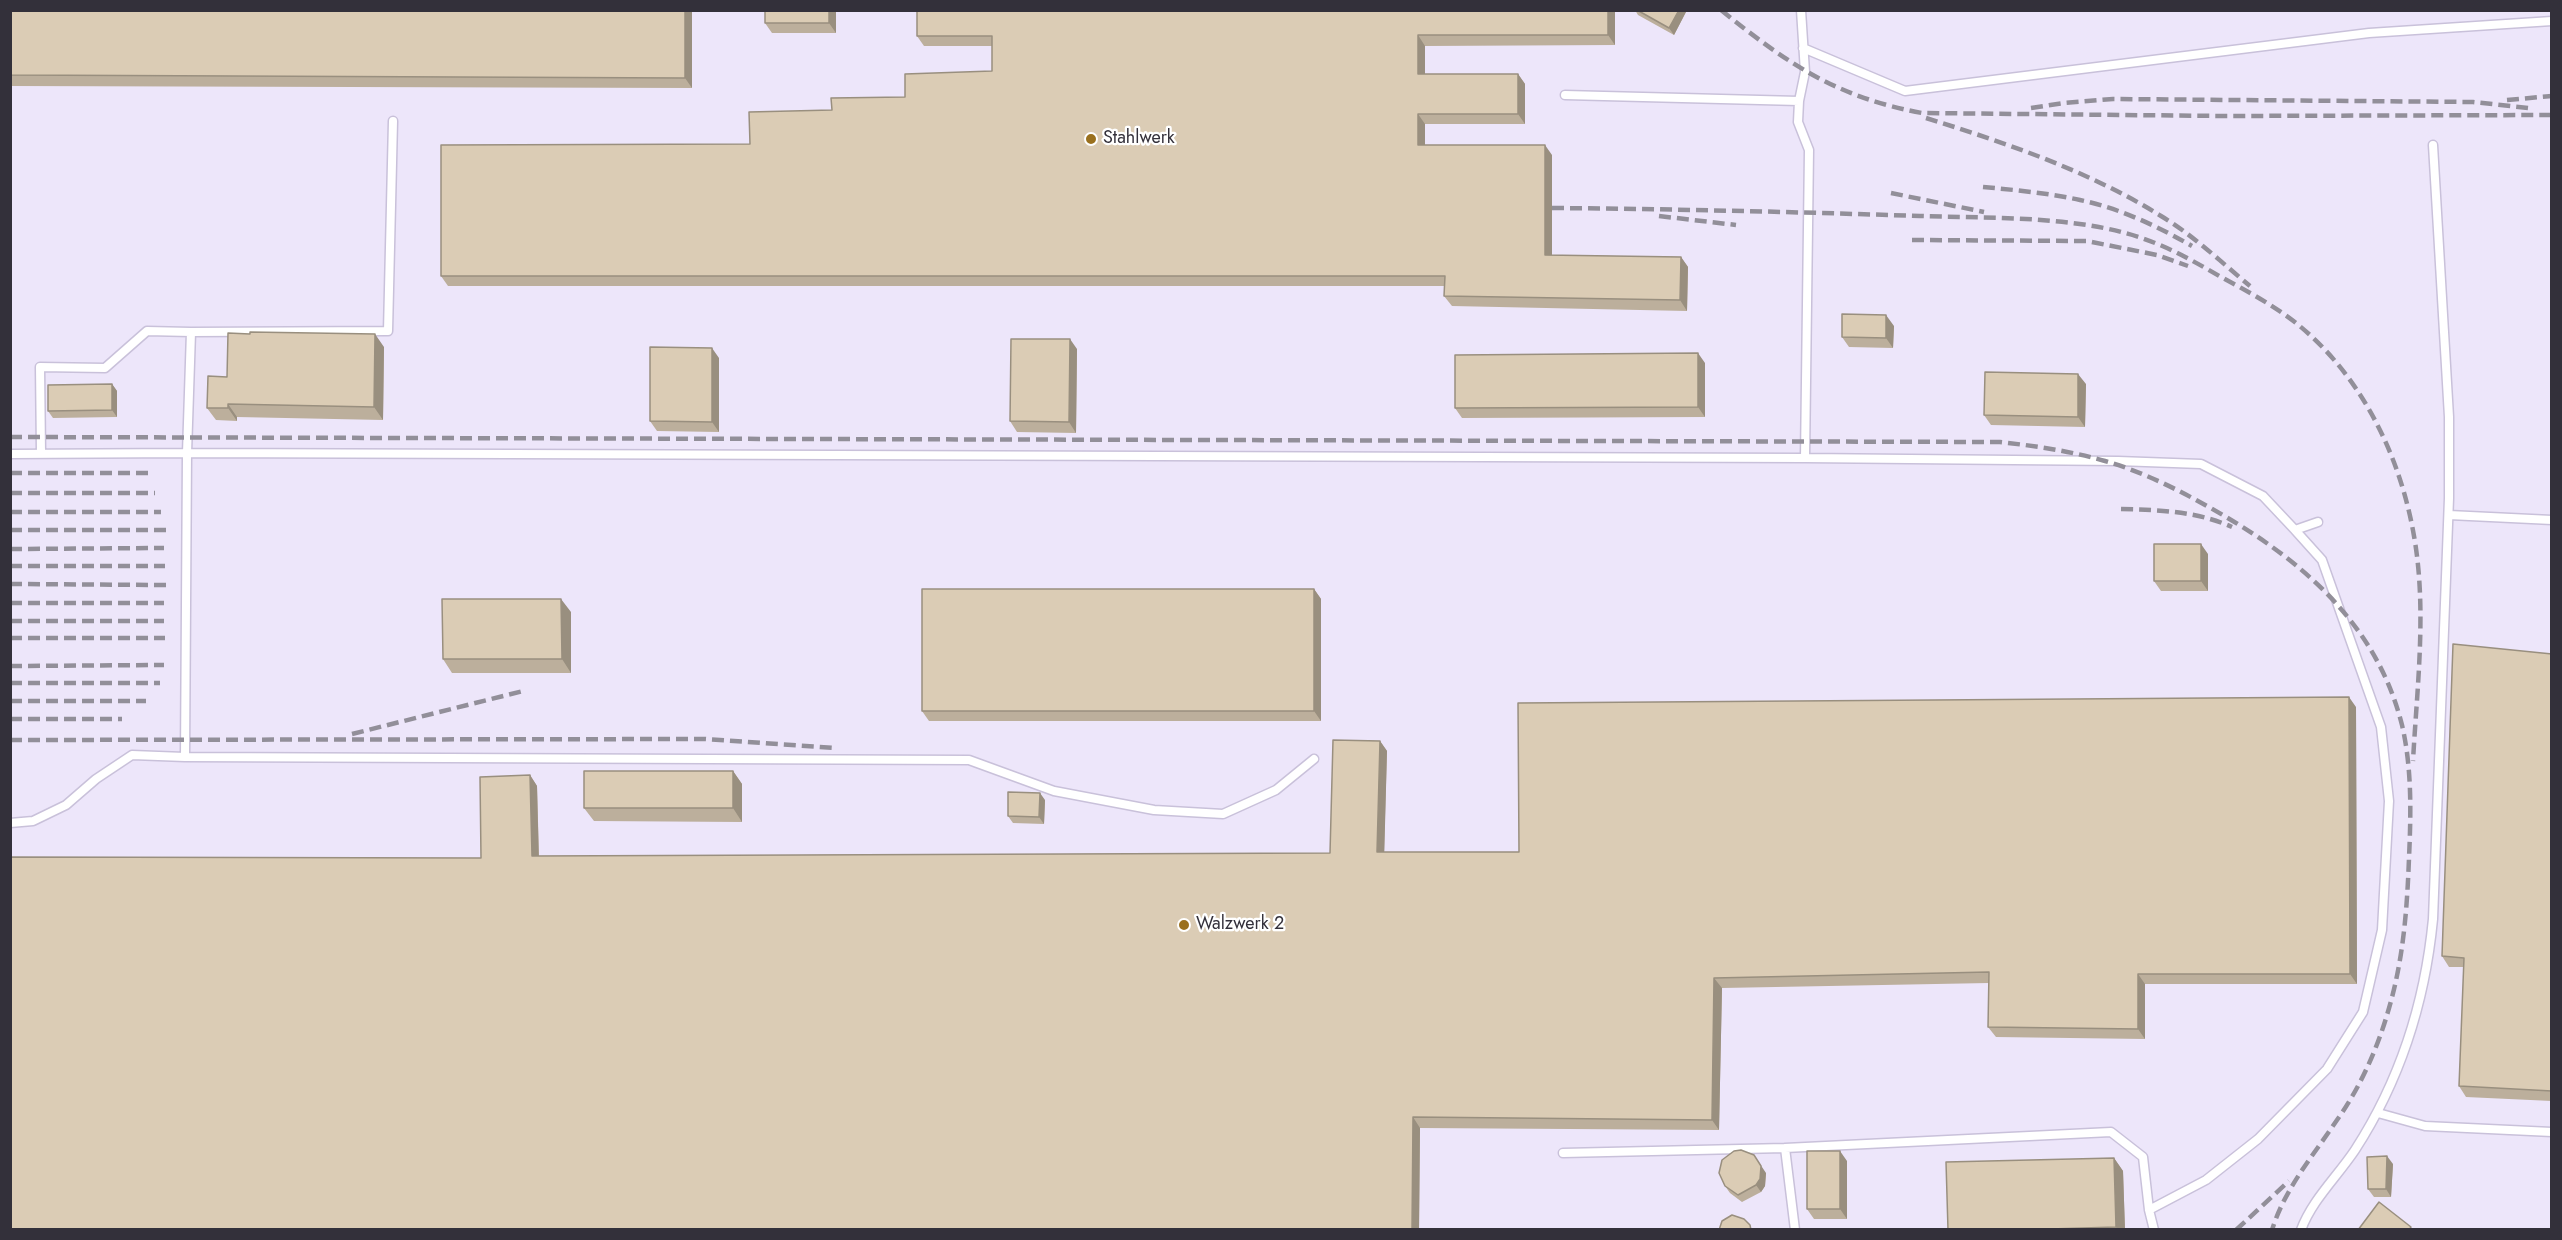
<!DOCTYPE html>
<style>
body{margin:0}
#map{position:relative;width:2562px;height:1240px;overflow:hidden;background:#f6f3fd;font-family:Jost,sans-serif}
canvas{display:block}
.frame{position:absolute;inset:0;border:12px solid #33303a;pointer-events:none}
</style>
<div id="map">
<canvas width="2562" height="1240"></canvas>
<div class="frame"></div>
</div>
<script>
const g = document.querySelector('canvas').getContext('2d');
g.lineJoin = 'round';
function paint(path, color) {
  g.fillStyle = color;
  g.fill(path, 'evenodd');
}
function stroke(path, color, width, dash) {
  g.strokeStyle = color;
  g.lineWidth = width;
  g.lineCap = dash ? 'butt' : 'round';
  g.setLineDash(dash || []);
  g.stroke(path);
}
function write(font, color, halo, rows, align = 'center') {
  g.font = font + ' Jost,sans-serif';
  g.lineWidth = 4.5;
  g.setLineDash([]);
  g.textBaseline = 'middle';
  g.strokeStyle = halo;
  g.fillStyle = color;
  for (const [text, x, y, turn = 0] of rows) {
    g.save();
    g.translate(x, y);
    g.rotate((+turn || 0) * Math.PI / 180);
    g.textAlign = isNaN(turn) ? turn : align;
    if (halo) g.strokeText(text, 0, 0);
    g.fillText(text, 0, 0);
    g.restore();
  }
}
const built = new Path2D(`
 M11,11H2551V1229H11Z`);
const service = new Path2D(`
 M1803,48L1905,91L2369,33L2552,21
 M1565,95L1799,101
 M191,332L388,331L393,121
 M41,453L40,367L105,368L147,331L191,332L187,453L1805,458L1809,150L1798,122L1799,101L1805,72L1801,10
 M10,454L187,453L185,757
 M1805,458L2118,461L2201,464L2263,496L2295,530L2318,522
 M2449,515L2552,520
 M10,823L33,821L66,805L96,779L132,755L185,757L969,760L1054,791L1154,810L1223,814L1276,790L1314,759
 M2378,1113L2425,1126L2552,1132
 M1785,1148L1795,1230
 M1563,1153L1785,1148L2111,1132L2143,1157L2149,1210L2154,1230
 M2149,1210L2206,1180L2258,1139L2327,1069L2363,1012L2382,930L2389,801L2381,727L2322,560L2295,530
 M2301,1230C2312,1200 2337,1177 2355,1150C2401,1079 2425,1002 2433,919L2449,498V417L2433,145`);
const rail = new Path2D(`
 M1721,10C1788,64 1836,97 1922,113L2225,116L2552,115
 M2507,100L2552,96
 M2031,108L2064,103L2113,99L2473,102L2528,108
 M1926,118C2006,143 2089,171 2161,216C2193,235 2221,262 2250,286
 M1983,187C2015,190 2048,193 2080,200C2119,208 2157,226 2192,246
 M1891,193L1984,212
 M1552,208C1675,209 1798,212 1920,216C1985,218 2063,216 2125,233C2160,242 2190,259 2221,277C2247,291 2273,305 2296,323C2361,375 2400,455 2414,536C2427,609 2417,687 2413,761
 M1659,216L1736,225
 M1912,240L2087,241L2157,255L2188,266
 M10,437L2000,442C2036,446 2070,451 2105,461C2140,471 2175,488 2207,506C2297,556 2376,621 2402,725C2412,768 2411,814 2409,858C2407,912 2403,963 2387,1015C2376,1052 2359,1089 2337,1120C2313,1156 2285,1188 2272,1230
 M10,473H151
 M10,493H155
 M2121,509C2160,510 2196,511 2232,527
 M10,512H161
 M10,530H166
 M10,549L164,548
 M10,566H165
 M10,584L166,585
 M10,603H164
 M10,621H164
 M10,638H165
 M10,666L164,665
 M10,683H160
 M10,701H146
 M10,719H122
 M352,734L523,691
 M10,740L705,739L835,748
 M2236,1230L2289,1181`);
const wall = new Path2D(`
 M10,10H692V88L10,86Z
 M765,10H836V33H772L765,23Z
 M917,10H1615V45L1425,46V74H1518L1525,84V124H1425V145L1552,155V255L1681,257L1688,267L1687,311L1452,306L1444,296L1445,286H448L441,276L750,144L832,110L905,97L992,71V46H924L917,36Z
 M1635,10H1687L1674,35L1638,15Z
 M1894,326L1893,348L1849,347L1842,337Z
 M384,347L383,420L237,417V421L216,420L207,408L227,377Z
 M1077,349L1076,433L1017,432L1010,421Z
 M719,358V432L657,431L650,421Z
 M1705,363V417L1462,418L1455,408Z
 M112,384L117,391V417L53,418L48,411Z
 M2086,384L2085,427L1991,425L1984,415Z
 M2208,554V591H2161L2154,581Z
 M1314,589L1321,599V721H929L922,711Z
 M571,612V673H452L443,659Z
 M2552,654V1101L2466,1097L2459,1086L2464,967H2449L2442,956Z
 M2356,707L2357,984H2145V1039L1996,1037L1988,1027L1989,983L1722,988L1719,1130L1420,1128L1419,1230H10L481,858L530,775L537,786L539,856L1330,853L1380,741L1387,751L1384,852H1519Z
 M733,771L742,784V822L594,821L584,808Z
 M1045,800L1044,824L1013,823L1008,816Z
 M2114,1158L2123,1171L2125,1230H1948Z
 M1847,1161V1219H1814L1807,1209Z
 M2393,1164L2391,1197H2374L2368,1189Z
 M1766,1173L1765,1186L1761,1192L1742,1202L1730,1193L1725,1186Z`);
const shadedWall = new Path2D(`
 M685,10H692V88L685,78Z
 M829,10H836V33L829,23Z
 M1608,10H1615V45L1608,35Z
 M1679,10H1687L1674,35L1669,28Z
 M1418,35L1425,46V85L1418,74Z
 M1518,74L1525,84V124L1518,114Z
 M1418,114L1425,124V155L1418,145Z
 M1545,145L1552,155V265L1545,255Z
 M1681,257L1688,267L1687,311L1680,300Z
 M1886,315L1894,326L1893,348L1886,338Z
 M375,334L384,347L383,420L374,407Z
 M1070,339L1077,349L1076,433L1069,422Z
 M712,348L719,358V432L712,422Z
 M1698,353L1705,363V417L1698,407Z
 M2078,374L2086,384L2085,427L2078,417Z
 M112,384L117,391V417L112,410Z
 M228,404L237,417V421L228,408Z
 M2201,544L2208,554V591L2201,581Z
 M1314,589L1321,599V721L1314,711Z
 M561,599L571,612V673L562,659Z
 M2349,697L2356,707L2357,984L2350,974Z
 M1380,741L1387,751L1384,863L1377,852Z
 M733,771L742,784V822L733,808Z
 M530,775L537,786L539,866L532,856Z
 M1040,793L1045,800L1044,824L1039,817Z
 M2138,974L2145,984V1039L2138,1029Z
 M1714,978L1722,988L1719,1130L1712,1120Z
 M1413,1117L1420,1128L1419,1230H1412Z
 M1840,1151L1847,1161V1219L1840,1209Z
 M1754,1155L1766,1173L1765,1186L1761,1192L1756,1185Z
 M2387,1156L2393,1164L2391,1197L2386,1189Z
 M2114,1158L2123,1171L2125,1230H2117L2116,1227Z`);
const building = new Path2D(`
 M10,10H685V78L10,75Z
 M765,10H829V23H765Z
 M917,10H1608V35H1418V74H1518V114H1418V145H1545V255L1681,257L1680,300L1444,296L1445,276H441V145L750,144L749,112L832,110L831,98L905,97V74L992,71V36H917Z
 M1637,10H1679L1669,28Z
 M1842,314L1886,315V338L1842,337Z
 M250,332L375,334L374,407L228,404V408H207L208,376L227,377L228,333L250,334Z
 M1011,339H1070L1069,422L1010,421Z
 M650,347L712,348V422L650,421Z
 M1698,353V407L1455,408V355Z
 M1985,372L2078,374V417L1984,415Z
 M112,384V410L48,411V385Z
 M2154,544H2201V581H2154Z
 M922,589H1314V711H922Z
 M442,599H561L562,659H443Z
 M2453,644L2552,654V1091L2459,1086L2464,958L2442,956Z
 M2349,697L2350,974H2138V1029L1988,1027L1989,972L1714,978L1712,1120L1413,1117L1412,1230H10V857L481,858L480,777L530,775L532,856L1330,853L1333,740L1380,741L1377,852H1519L1518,703Z
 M584,771H733V808H584Z
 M1008,792L1040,793L1039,817L1008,816Z
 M1741,1150L1754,1155L1761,1166L1760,1179L1756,1185L1738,1195L1725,1186L1719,1173L1722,1160L1734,1151Z
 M1807,1151H1840V1209H1807Z
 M2387,1156L2386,1189H2368L2367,1157Z
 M2114,1158L2116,1227L2016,1230H1948L1946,1162Z
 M2379,1202L2411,1227L2409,1230H2358Z
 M1732,1215L1744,1219L1750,1225L1751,1230H1719L1722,1221Z`);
const markers = [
 [1091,139,6,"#9a701e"],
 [1184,925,6,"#9a701e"]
];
const poiNames = [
 ["Stahlwerk",1103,139],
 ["Walzwerk 2",1196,925]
];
paint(built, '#ede6fa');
stroke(service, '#c9c1da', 11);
stroke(service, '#fff', 8);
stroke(rail, '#928f99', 4.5, [12, 6]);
paint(wall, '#bcaf9c');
paint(shadedWall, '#998f7f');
paint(building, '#dbccb5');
stroke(building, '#998f7f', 1.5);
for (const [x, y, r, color] of markers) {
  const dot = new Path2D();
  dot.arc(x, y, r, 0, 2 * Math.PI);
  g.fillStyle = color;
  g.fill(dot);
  stroke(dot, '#fff', 2);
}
write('18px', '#33303a', '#fff', poiNames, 'left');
</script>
